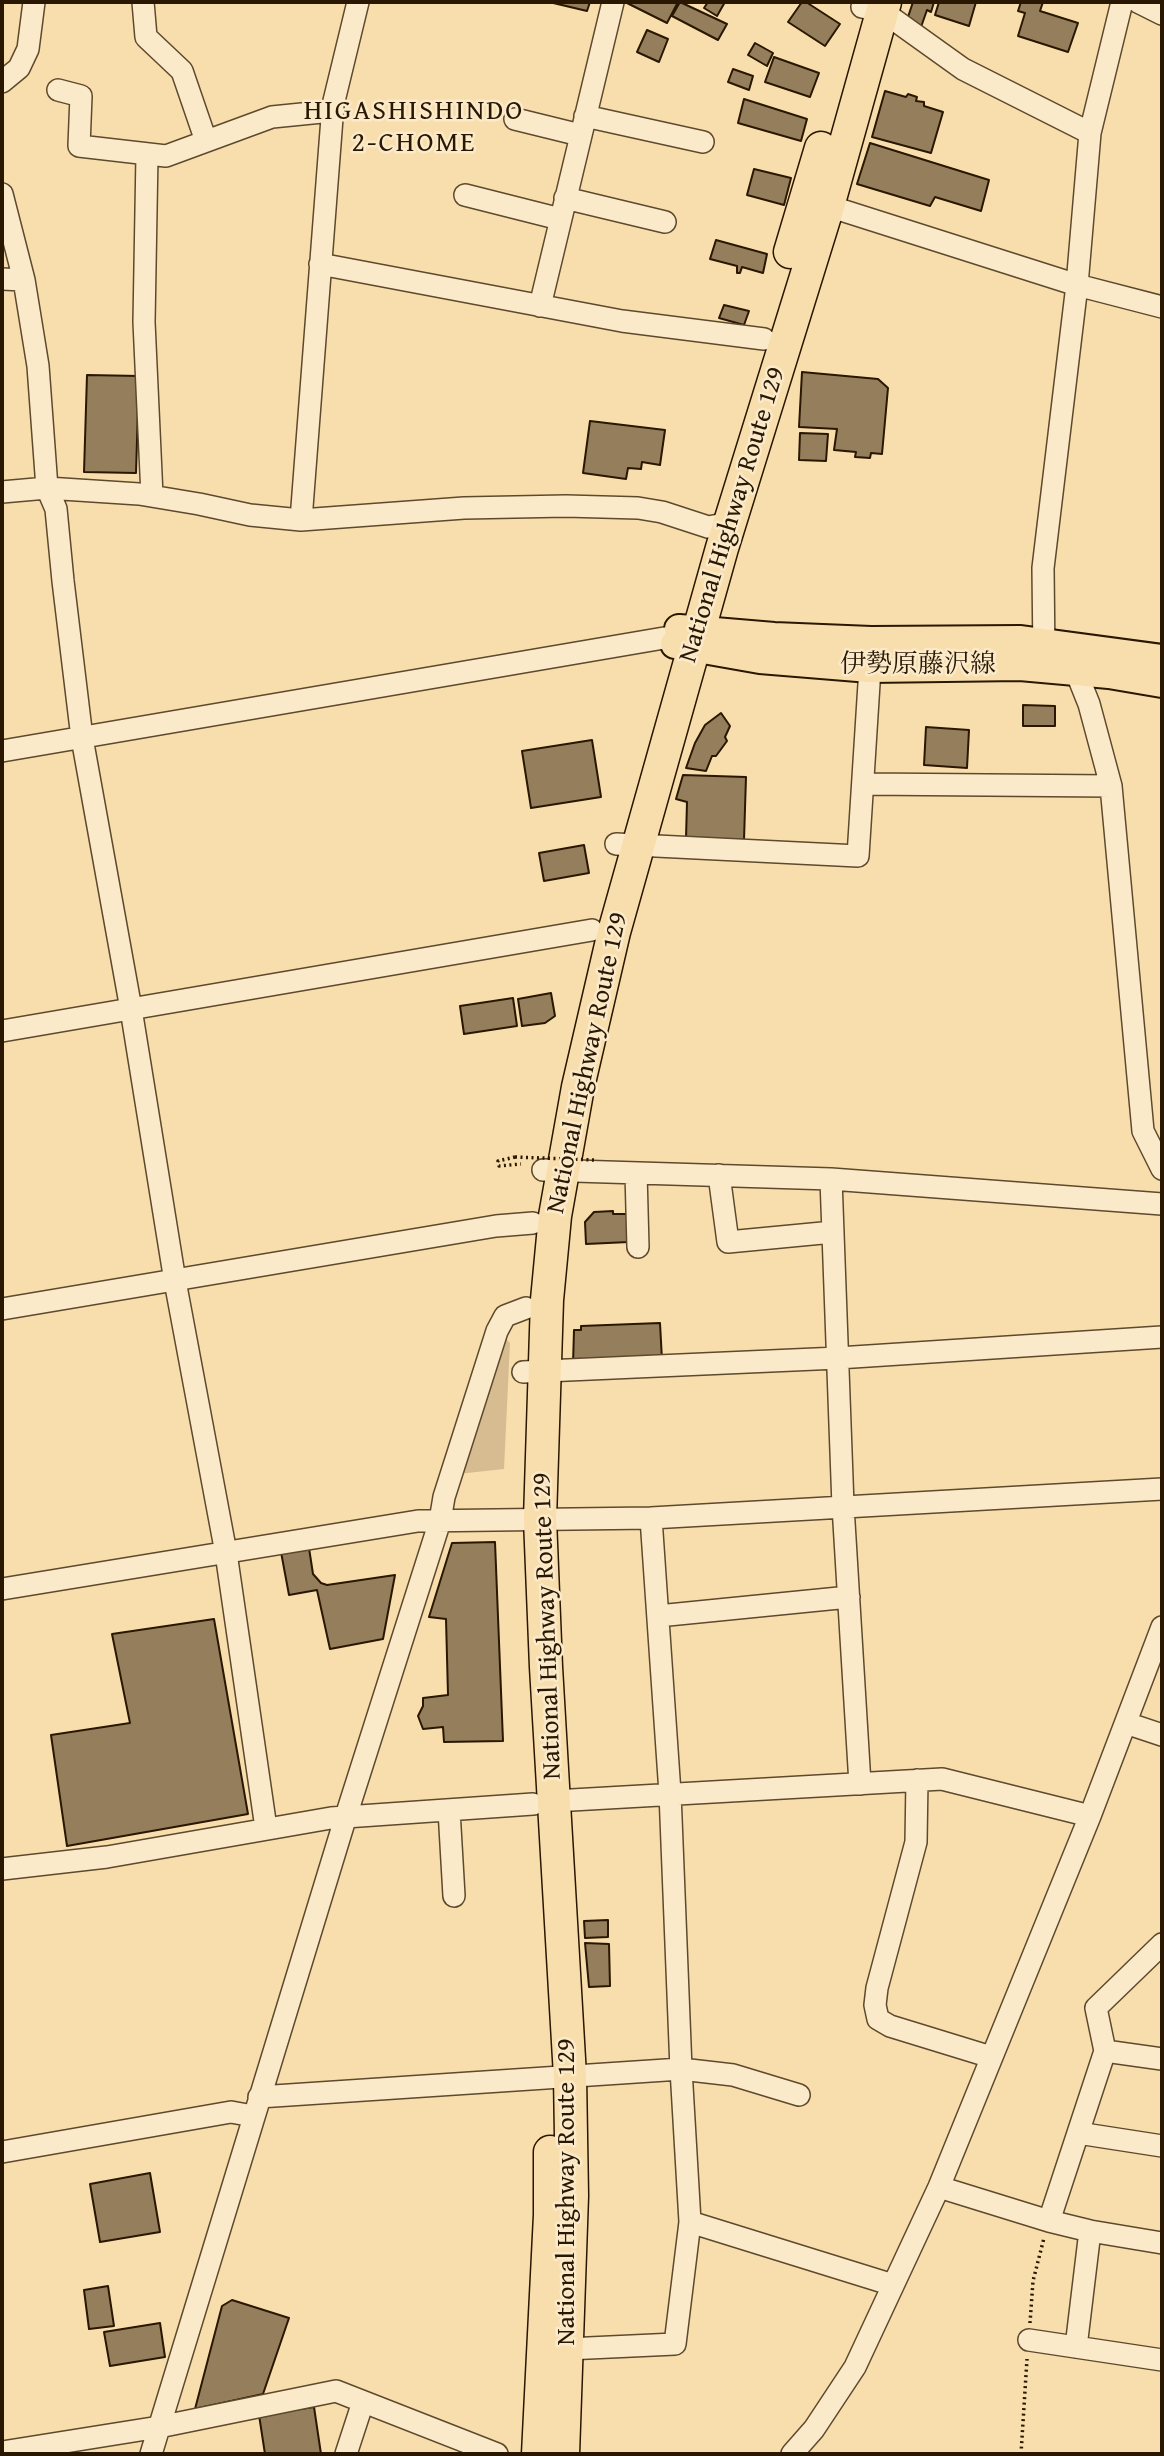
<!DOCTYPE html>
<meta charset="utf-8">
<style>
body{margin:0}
#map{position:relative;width:1164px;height:2456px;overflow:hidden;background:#f9dead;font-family:"Gentium Book Plus",serif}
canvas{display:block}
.frame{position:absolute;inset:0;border:4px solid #291702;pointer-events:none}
</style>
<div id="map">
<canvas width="1164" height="2456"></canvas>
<div class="frame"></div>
</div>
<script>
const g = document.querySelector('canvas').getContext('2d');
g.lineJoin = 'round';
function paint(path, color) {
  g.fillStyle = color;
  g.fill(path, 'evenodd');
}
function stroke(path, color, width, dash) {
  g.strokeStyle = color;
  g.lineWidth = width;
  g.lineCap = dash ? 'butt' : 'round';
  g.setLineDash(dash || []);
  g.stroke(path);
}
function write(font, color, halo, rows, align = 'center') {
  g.font = font + ' "Gentium Book Plus","Noto Serif JP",serif';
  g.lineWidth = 5;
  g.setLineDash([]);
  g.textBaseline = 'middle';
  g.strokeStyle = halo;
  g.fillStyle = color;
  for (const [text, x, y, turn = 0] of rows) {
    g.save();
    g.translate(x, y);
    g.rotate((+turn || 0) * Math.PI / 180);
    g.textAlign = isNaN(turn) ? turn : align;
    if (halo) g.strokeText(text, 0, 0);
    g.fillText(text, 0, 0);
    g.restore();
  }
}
const green = new Path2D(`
 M505,1338L510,1343L504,1469L458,1474Z`);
const building = new Path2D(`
 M549,2H590L587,11Z
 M625,2H678L667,23Z
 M680,2L727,24L718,40L672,16Z
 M708,2H725L717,16L704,8Z
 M802,2H806L840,24L825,46L788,22Z
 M913,2H934L931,12L927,10L921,27L908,17Z
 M939,2H976L969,26L935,15Z
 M1021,2H1043L1040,11L1078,23L1068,52L1018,36L1025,13L1018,11Z
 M647,30L668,39L659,62L637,52Z
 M755,43L773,53L767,66L748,55Z
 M774,57L819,73L810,97L765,82Z
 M733,69L753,76L749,90L728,82Z
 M885,91L906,97L908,94L917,97L916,101L924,102V106L943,112L931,153L872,137Z
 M744,99L807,119L801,141L738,123Z
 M870,143L989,180L981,211L935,197L930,206L857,184Z
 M754,169L791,178L784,205L747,195Z
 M716,240L767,254L763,273L742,267L740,273H737V266L710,259Z
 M724,305L749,311L744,325L719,318Z
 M802,372L878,379L888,388L882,454L871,453L870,458L855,457L856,452L834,450L837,429L799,427Z
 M87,375L139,376L136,473L84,472Z
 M590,421L665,430L660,465L642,462L641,469L628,468L626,479L583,473Z
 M800,433L828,434L826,461L799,460Z
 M1023,705L1055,706V726H1023Z
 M721,713L730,726L725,737L727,741L716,756H712L706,771L686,768L695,743L705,725Z
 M926,727L969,730L967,768L924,765Z
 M592,740L601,797L531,808L522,751Z
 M683,775L746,777L744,840L686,838L687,802L676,799Z
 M584,845L589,873L544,881L539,853Z
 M551,993L555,1016L545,1023L522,1026L518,999Z
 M513,998L517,1026L464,1034L460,1006Z
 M613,1211V1214H628L629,1242L586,1244L585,1222L594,1212Z
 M660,1323L662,1360L573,1364L574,1330H581V1326Z
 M495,1542L503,1741L444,1742L443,1727L423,1729L418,1716L423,1706V1698L448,1695L446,1619L429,1617L452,1543Z
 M309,1548L313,1574L321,1583L327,1585L395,1575L383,1639L330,1649L317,1590L289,1595L281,1552Z
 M214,1619L248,1814L67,1846L51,1735L130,1723L112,1634Z
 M608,1920V1937L585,1938L584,1921Z
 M585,1943L609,1944L610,1986L589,1987Z
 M150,2173L160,2232L100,2242L90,2184Z
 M108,2286L114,2326L89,2329L84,2290Z
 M232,2300L289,2318L263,2394L195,2409L222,2306Z
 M160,2323L165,2357L110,2366L104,2332Z
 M314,2407L321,2454H265L259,2415Z`);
const path = new Path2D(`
 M515,1157L498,1161L499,1166L521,1164
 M1030,2323L1033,2281L1044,2238
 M1021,2454L1027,2359`);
const minor = new Path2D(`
 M143,2L146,37L182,71L206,141
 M1138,2L1162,14
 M862,7L882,11L963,69L1090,133
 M2,82L19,68L28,49L34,2
 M58,90L81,96L79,146L166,156L272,117L332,111
 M585,116L703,142
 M515,119L580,135
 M147,155L144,322L152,496
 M2,194L24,280L38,366L47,488L56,509L63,581L82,738L131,1009L175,1281L226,1553L266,1828
 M465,195L560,219
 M565,198L665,222
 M816,202L1077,285L1162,307
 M320,264L622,321L764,339
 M2,279L24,280
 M540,306L613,2
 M2,492L47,488L139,494L199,504L250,515L301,520L464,508L566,506L638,508L662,512L708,527L730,523
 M301,520L333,105L358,2
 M1044,658L1043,568L1077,285L1090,133L1122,2
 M1069,664L1075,669L1089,704L1111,786L1143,1131L1162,1169
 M2,751L664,638
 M864,784L1111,786
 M616,844L858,856L870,668
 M2,1031L592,930
 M543,1170L831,1179L1162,1204
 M636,1173L638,1247
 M719,1175L728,1242L833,1232
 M831,1179L843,1506L860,1784
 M2,1309L496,1226L533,1223
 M523,1372L838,1358L1162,1337
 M2,1589L418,1521L651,1518L1162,1489
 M658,1616L849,1597
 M1126,1723L1162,1735
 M917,1780L916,1842L877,1988L875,2005L878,2019L890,2026L991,2057
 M554,1801L942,1779L1090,1816
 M449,1810L454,1896
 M2,1869L107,1857L331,1818L533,1804
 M1105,2051L1162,2059
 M259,2097L681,2069L733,2075L799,2095
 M1078,2133L1162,2146
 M2,2152L231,2112L253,2116
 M939,2187L1049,2221L1090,2231L1162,2243
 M1049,2221L1105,2051L1096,2008L1162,1944
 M690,2222L893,2285
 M1029,2340L1162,2360
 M1076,2347L1090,2231
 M567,2349L675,2344L690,2222L681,2069L670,1793L651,1518
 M2,2452L159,2427L336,2391L497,2454
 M151,2454L346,1816L440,1521L444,1497L497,1331L505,1316L526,1308
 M346,2454L363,2402
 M792,2454L814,2429L855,2367L939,2187L1090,1816L1162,1627`);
const major = new Path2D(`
 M679,629L774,637L871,641L1021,640L1162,659
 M675,644L760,659L870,668L1020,666L1109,674L1162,683`);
const highway = new Path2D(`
 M790,252L821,148
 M538,2454L550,2215V2152
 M563,2454L572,2196L570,2076L546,1667L540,1519L547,1300L555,1216L578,1087L614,932L722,548L828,206L885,2`);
const pathBridge = new Path2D(`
 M515,1157L594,1160`);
const streetNames = [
 ["National Highway Route 129",733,515,-73],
 ["伊勢原藤沢線",918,665],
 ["National Highway Route 129",588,1063,-78],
 ["National Highway Route 129",548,1626,-92],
 ["National Highway Route 129",567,2192,-90]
];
const neighbourhoodNames = [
 ["HIGASHISHINDO",414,112],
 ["2-CHOME",414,144]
];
paint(green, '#d6bc90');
paint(building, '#957e5b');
stroke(building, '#291702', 2);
stroke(minor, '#5d492d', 24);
stroke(major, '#291702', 32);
stroke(highway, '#291702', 35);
stroke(path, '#291702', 3.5, [2, 3.5]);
stroke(minor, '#fbeaca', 21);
stroke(major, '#f9dead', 28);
stroke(highway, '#f9dead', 32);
stroke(pathBridge, '#291702', 3.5, [2, 3.5]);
write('26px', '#291702', '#fbeaca', streetNames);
g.letterSpacing = '2px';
write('28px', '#291702', '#fbeaca', neighbourhoodNames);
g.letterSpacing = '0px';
</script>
